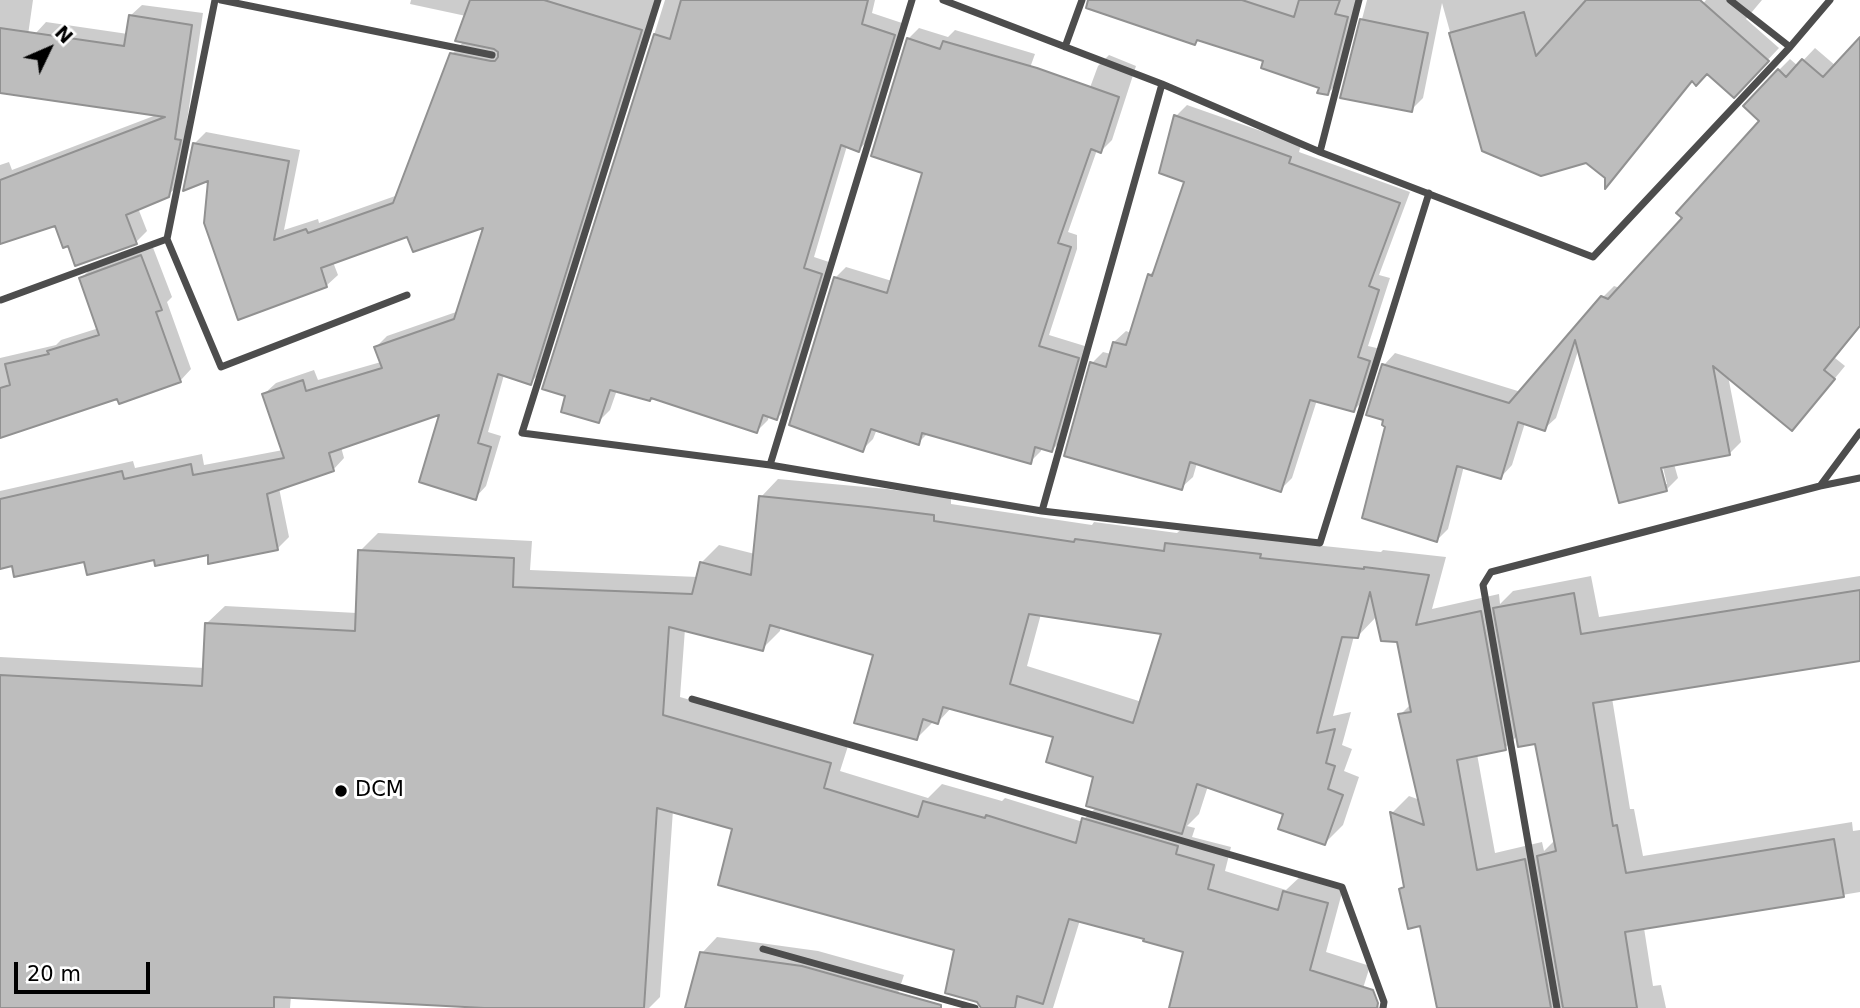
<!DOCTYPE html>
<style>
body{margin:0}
#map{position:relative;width:1860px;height:1008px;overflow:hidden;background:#fff;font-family:"DejaVu Sans",sans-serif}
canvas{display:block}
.north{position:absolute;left:14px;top:14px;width:70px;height:70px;-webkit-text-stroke:5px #fff;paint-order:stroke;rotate:46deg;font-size:19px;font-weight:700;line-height:28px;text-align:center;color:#000}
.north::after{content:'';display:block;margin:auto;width:24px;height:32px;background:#000;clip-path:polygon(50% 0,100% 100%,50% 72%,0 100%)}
.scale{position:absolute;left:14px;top:962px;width:136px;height:32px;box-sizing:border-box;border:4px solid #000;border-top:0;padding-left:9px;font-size:21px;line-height:24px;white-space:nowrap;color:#000;-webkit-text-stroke:5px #fff;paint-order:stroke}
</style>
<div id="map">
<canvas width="1860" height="1008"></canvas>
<div class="north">N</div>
<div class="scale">20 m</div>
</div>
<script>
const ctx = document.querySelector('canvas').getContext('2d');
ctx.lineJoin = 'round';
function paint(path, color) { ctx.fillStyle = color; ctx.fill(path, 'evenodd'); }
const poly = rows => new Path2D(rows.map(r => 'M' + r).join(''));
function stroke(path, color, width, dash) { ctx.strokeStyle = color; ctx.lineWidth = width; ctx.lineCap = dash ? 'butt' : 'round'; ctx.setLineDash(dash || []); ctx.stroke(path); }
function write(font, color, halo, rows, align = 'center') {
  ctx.font = font + ' "DejaVu Sans",sans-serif'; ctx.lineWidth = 6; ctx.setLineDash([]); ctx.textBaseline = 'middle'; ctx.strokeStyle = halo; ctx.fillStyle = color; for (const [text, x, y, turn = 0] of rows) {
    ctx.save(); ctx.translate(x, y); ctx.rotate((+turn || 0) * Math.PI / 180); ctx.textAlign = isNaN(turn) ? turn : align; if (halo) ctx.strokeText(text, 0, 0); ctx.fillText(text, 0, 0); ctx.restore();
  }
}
paint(poly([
 [0,0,33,0,26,49,0,59],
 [411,0,658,0,541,372,530,383,504,375,488,432,501,436,486,486,475,498,441,412,341,447,344,458,333,470,279,488,289,537,278,548,210,562,210,553,155,558,13,564,0,567,0,491,133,461,135,468,202,454,204,465,283,450,264,394,276,383,314,370,318,380,381,362,376,347,387,336,459,311,485,225,408,235,333,262,338,275,326,286,239,317,210,179,194,144,206,132,300,150,284,230,318,219,319,223,398,195,452,54,464,41,466,16,410,4],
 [665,0,875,0,872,13,905,24,870,138,859,150,847,146,814,257,832,263,788,407,777,418,769,416,768,420,757,431,652,397,617,390,610,410,599,421,567,395,544,388],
 [1123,0,1360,0,1339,82,1328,93,1321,87,1265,60,1199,39,1194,43],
 [1367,0,1620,0,1588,135,1706,0,1762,0,1746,19,1779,48,1745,84,1707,72,1693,80,1622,168,1610,180,1587,161,1483,150,1442,3,1423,98,1411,110,1342,96],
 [142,5,203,13,186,128,191,129,180,184,168,195,138,208,147,231,136,242,69,243,56,223,0,242,0,165,9,162,12,170,159,114,35,34,46,22,128,34,130,16],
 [919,28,948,37,955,30,1035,54,1016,106,1075,128,1098,66,1109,55,1136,66,1112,140,1101,151,1097,150,1068,232,1077,235,1077,249,1049,335,1088,347,1063,439,1052,450,1042,448,1041,451,1030,462,928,433,918,443,877,429,873,439,862,450,835,278,846,267,892,281,924,172,908,39],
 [1860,39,1860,327,1835,358,1845,366,1803,417,1728,376,1741,442,1729,454,1674,464,1678,478,1666,490,1579,348,1556,418,1544,429,1525,423,1512,465,1501,477,1464,466,1448,529,1437,540,1387,425,1384,365,1395,353,1521,392,1602,298,1614,286,1620,288,1684,218,1762,120,1779,70,1790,59,1798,66,1815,48,1836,66],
 [1661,459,1667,484,1664,484,1657,460],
 [1187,105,1301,145,1299,152,1410,192,1379,275,1390,278,1368,346,1381,349,1365,399,1354,410,1317,400,1292,478,1280,490,1197,463,1193,477,1181,488,1092,363,1103,352,1111,354,1114,342,1126,331,1131,333,1149,275,1157,268,1186,181,1176,116],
 [152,245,172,297,167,302,191,369,180,381,118,397,0,436,0,358,56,345,61,340,99,328,81,278,93,267],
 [778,479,887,489,951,498,951,504,1092,525,1094,522,1177,533,1185,526,1276,541,1381,552,1383,550,1446,557,1432,609,1499,594,1500,604,1513,591,1591,576,1599,617,1860,576,1860,659,1612,698,1630,809,1634,809,1643,856,1852,822,1853,831,1860,830,1860,892,1644,928,1653,986,1661,985,1666,1008,1438,1008,1421,924,1401,889,1405,885,1392,813,1409,796,1420,800,1400,715,1411,704,1398,641,1377,616,1357,637,1354,636,1333,716,1351,712,1342,745,1352,749,1344,771,1359,777,1343,825,1325,843,1285,813,1208,786,1199,814,1187,826,1195,828,1192,837,1231,847,1225,871,1286,890,1303,874,1344,885,1326,952,1370,966,1359,1001,1383,1008,1170,1008,1185,951,1146,937,1080,920,1053,1008,982,1008,956,949,735,827,673,810,660,997,649,1008,514,1008,291,996,290,1008,0,1008,0,657,205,668,207,623,225,606,357,613,360,551,378,533,532,541,530,570,698,577,701,563,719,545,755,554,761,497],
 [1041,614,1164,633,1142,702,1027,666],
 [781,627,875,654,917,738,934,721,938,722,952,707,1056,735,1096,776,1096,808,1084,819,1083,822,1005,798,1002,801,942,784,928,798,840,771,848,746,680,697,685,629,762,649,780,631],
 [1517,736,1536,741,1555,840,1544,851,1542,842,1495,853,1477,754,1505,748],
 [717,937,818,951,904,975,893,1008,687,1008,702,953]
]), '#0003');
const building = poly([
 [470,0,544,0,642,30,531,385,498,374,478,443,491,447,476,500,419,482,439,415,329,453,334,471,267,494,278,550,208,564,208,555,155,566,154,560,87,575,84,562,14,577,12,566,0,569,0,499,122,471,124,479,191,464,193,475,284,458,262,394,303,380,306,391,382,368,374,347,454,319,483,228,413,252,407,237,321,268,327,287,238,320,204,223,208,181,183,191,193,143,289,161,274,240,306,229,308,233,393,203,450,53,491,61,495,61,498,57,498,52,494,49,455,41,470,0],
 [681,0,868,0,862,24,895,35,859,152,841,145,804,268,822,274,777,420,763,415,757,433,651,398,650,401,610,390,599,423,561,412,565,396,542,389,654,34,670,39,681,0],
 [1088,0,1242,0,1294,17,1299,0,1340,0,1335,14,1348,17,1328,95,1317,93,1319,88,1261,68,1263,61,1197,40,1195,45,1086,8,1088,0],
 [1586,0,1700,0,1769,61,1734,98,1707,74,1696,86,1692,81,1605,189,1605,178,1586,163,1541,176,1482,151,1449,33,1524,12,1536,56,1586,0],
 [129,15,192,25,175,139,181,140,169,197,126,215,137,244,75,266,68,246,63,248,55,226,0,244,0,180,165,117,0,93,0,28,124,46,129,15],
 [1360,19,1428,33,1412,112,1340,98,1360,19],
 [1860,37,1860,326,1824,370,1835,379,1792,431,1713,366,1730,455,1661,468,1667,491,1619,503,1575,340,1545,431,1518,422,1501,479,1457,466,1437,542,1362,518,1385,427,1382,425,1383,420,1366,415,1382,364,1509,403,1601,296,1608,299,1682,218,1676,213,1759,121,1743,106,1778,69,1786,77,1802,59,1823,77,1860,37],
 [907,38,940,49,943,41,1037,68,1119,97,1101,153,1091,149,1058,243,1071,247,1039,346,1079,358,1052,452,1035,447,1031,464,922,433,919,445,871,429,863,452,789,425,834,277,887,293,922,173,871,156,907,38],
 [1174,115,1291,157,1289,163,1400,203,1369,286,1379,290,1358,357,1370,361,1354,412,1310,400,1281,492,1190,462,1182,490,1064,456,1090,362,1106,367,1113,342,1126,345,1148,274,1152,276,1184,182,1159,173,1174,115],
 [141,255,162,310,156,312,181,382,119,404,117,399,0,438,0,388,10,385,5,364,49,354,47,351,99,335,79,278,141,255],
 [759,496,868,507,934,515,934,521,1074,542,1075,539,1164,551,1165,543,1261,554,1260,558,1364,569,1364,567,1429,575,1416,625,1481,611,1506,750,1457,760,1477,870,1525,859,1551,1008,1437,1008,1420,926,1408,929,1399,889,1404,887,1390,812,1424,825,1398,714,1411,712,1397,642,1381,641,1370,592,1358,638,1342,637,1317,733,1335,729,1326,763,1335,766,1328,789,1343,795,1325,845,1278,829,1283,814,1197,784,1182,834,1086,806,1093,777,1046,762,1053,737,943,707,938,724,923,719,917,740,854,723,873,655,770,625,763,651,669,627,663,715,831,763,824,788,918,817,923,801,985,818,986,815,1076,843,1082,818,1178,846,1176,854,1214,865,1208,889,1278,910,1283,891,1328,903,1310,970,1373,990,1378,1003,1377,1008,1169,1008,1183,952,1143,941,1144,939,1069,919,1043,1004,1017,996,1015,1008,981,1008,977,1002,945,993,954,950,718,885,732,829,657,808,644,1008,484,1008,274,997,274,1008,0,1008,0,675,202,686,205,623,355,631,358,550,514,558,513,587,692,594,700,562,751,575,759,496],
 [1029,614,1161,634,1133,723,1010,684,1029,614],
 [1860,590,1860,661,1593,703,1613,826,1617,825,1626,873,1834,839,1844,897,1625,932,1637,1008,1563,1008,1537,856,1556,851,1535,744,1518,747,1493,608,1574,593,1581,634,1860,590],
 [700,952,802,966,941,1005,941,1008,685,1008,700,952]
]);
paint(building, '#bdbdbd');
stroke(building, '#919191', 2);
stroke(poly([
 [221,0,492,55],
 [658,0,522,433,770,465,912,0],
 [943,0,1162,84,1320,152,1593,257,1790,47],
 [1730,0,1790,47,1830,0],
 [1065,47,1082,0],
 [1162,84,1042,511,1320,543,1429,193],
 [1320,152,1359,0],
 [167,239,221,367,407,295],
 [1,300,167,239,215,0],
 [770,465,1042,511],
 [1820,486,1860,432],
 [692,699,1342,887,1384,1002,1383,1008],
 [763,949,975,1008],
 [1557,1008,1483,585,1491,572,1820,486,1860,478]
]), '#4d4d4d', 7);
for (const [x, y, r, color] of [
 [341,791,7,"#000"]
]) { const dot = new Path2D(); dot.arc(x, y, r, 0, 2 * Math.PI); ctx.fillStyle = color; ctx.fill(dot); stroke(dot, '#fff', 2.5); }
write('21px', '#000', '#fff', [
 ["DCM",355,791]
], 'left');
</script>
